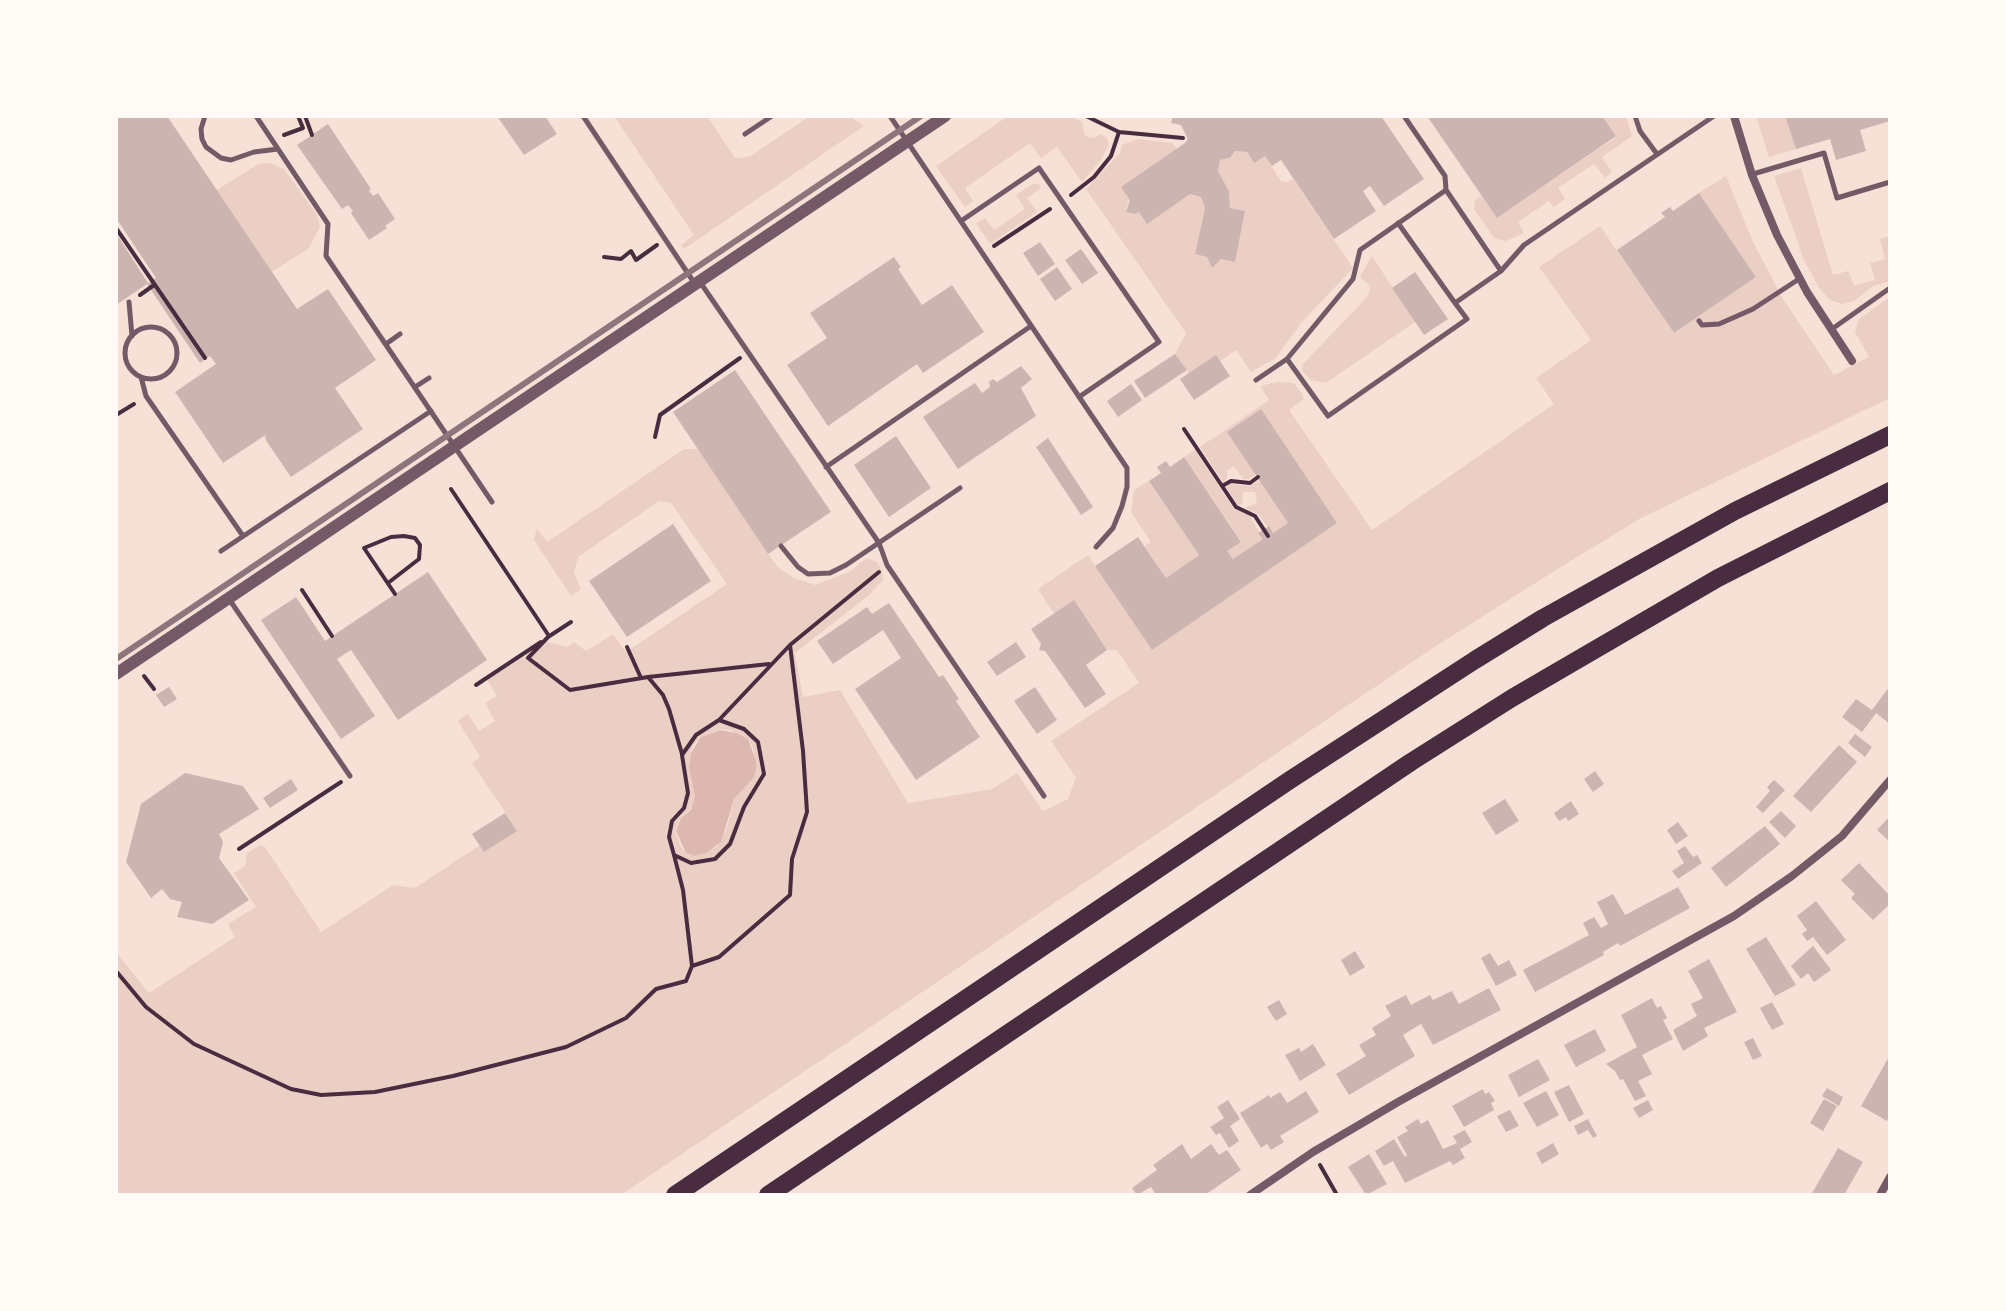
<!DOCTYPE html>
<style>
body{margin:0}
#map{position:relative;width:2006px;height:1311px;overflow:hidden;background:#f7e1d7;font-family:"Exo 2",sans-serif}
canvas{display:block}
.frame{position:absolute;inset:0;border:118px solid #fffaf5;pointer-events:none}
</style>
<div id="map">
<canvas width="2006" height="1311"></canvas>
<div class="frame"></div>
</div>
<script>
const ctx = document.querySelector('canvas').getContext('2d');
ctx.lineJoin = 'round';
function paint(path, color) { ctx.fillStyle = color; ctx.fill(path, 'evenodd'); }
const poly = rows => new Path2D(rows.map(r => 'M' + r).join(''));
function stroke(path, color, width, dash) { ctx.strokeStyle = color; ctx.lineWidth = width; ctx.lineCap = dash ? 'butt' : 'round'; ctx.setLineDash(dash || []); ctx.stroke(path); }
paint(poly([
 [614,116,707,116,735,158,749,157,810,116,849,116,864,126,684,249,681,245,694,235],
 [1008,116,1071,116,1082,122,1084,133,1088,137,1094,138,1101,134,1107,138,1109,144,1101,160,1082,182,1057,147,1041,158,1030,143,965,188,973,201,965,207,936,166],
 [1602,116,1626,116,1632,136,1602,157,1612,172,1605,178,1594,164,1558,188,1565,199,1554,207,1549,201,1518,222,1524,233,1506,241,1494,238,1474,209,1475,200,1482,196,1497,218,1616,137],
 [1756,116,1785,116,1796,149,1769,157],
 [1138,139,1172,143,1177,149,1128,202,1126,212,1135,214,1139,212,1147,223,1190,194,1201,197,1205,208,1195,254,1207,257,1212,268,1221,259,1235,261,1245,212,1230,208,1229,191,1218,171,1220,160,1230,158,1235,151,1247,152,1254,163,1265,156,1281,181,1287,182,1293,179,1353,268,1302,322,1276,358,1251,372,1236,350,1220,361,1189,373,1175,354,1186,333,1086,189,1120,153,1122,145],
 [270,163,284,169,317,215,320,227,309,248,272,272,217,190,258,164],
 [1801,168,1833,275,1848,271,1854,286,1875,280,1870,263,1885,259,1880,239,1890,236,1890,281,1873,286,1854,301,1842,304,1830,300,1819,288,1804,260,1774,176],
 [1726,176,1753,242,1783,299,1834,375,1869,357,1855,332,1859,319,1890,297,1890,398,1641,518,1556,570,1436,646,621,1195,116,1195,116,952,149,993,235,937,228,924,256,907,234,873,245,866,247,853,260,845,265,847,321,932,393,885,415,888,480,845,484,852,517,830,472,763,480,757,458,721,468,714,479,731,495,721,485,703,497,696,487,680,547,642,567,647,574,642,586,651,613,634,626,652,727,584,671,503,659,501,578,557,574,573,581,589,571,596,534,540,537,528,547,542,684,449,698,449,768,554,779,568,794,578,815,585,849,572,867,558,877,562,882,571,883,580,868,596,795,653,803,697,840,690,908,803,992,789,1017,773,1043,811,1068,799,1076,778,1051,741,1139,683,1117,650,1107,650,1074,601,1054,614,1038,589,1088,555,1152,650,1337,523,1261,410,1256,474,1248,479,1243,479,1234,466,1227,471,1227,479,1223,482,1200,447,1269,400,1260,386,1277,382,1294,383,1301,392,1304,399,1289,410,1372,530,1554,404,1536,378,1591,340,1539,267,1600,226,1674,333,1756,277,1699,193],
 [720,729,729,730,748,739,753,748,756,769,754,776,734,799,727,828,717,847,694,856,686,853,681,847,675,831,681,817,688,812,693,805,695,796,689,768,691,752,694,744,701,737],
 [1033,184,1038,184,1041,188,1027,198,1037,212,990,244,976,223,985,218,994,230,1025,209,1016,195],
 [1372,256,1415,322,1326,383,1311,380,1302,371,1303,364,1368,296,1370,286,1360,277],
 [1195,450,1234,509,1250,516,1263,539,1233,559,1227,551,1241,541,1184,457],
 [1260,480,1288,523,1273,533,1258,514,1246,509,1247,506,1253,505,1257,502,1255,492,1244,492,1242,496,1243,503,1238,505,1226,487,1230,484,1251,486],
 [1149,481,1199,555,1166,578,1145,546,1151,542,1131,512,1134,490]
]), '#ebcfc5');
paint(poly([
 [720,730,736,733,748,739,756,761,756,769,754,777,734,799,721,842,706,853,694,856,686,853,676,831,681,818,691,810,695,796,689,768,691,753,701,737]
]), '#dcb8b0');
paint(poly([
 [116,116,167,116,297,309,328,289,376,360,335,388,363,429,291,477,267,442,265,437,267,434,223,463,175,392,216,364,210,356,200,363,147,284,116,305,116,233,148,283,156,278,116,218],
 [497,116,545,116,557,134,524,155],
 [1173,116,1381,116,1424,179,1384,206,1370,186,1363,191,1376,211,1334,239,1281,160,1272,166,1265,156,1254,163,1247,152,1235,151,1230,158,1220,160,1218,171,1229,191,1230,208,1245,211,1235,262,1221,259,1212,268,1207,257,1195,254,1205,208,1201,197,1190,194,1147,224,1139,212,1135,214,1126,212,1130,200,1121,187,1185,143,1188,139,1181,125,1171,123],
 [1427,116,1602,116,1616,136,1497,218],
 [1785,116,1890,116,1890,121,1860,130,1866,151,1836,160,1830,139,1796,149],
 [328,124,371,189,369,190,373,196,378,193,395,219,385,226,387,228,369,240,351,213,353,211,348,205,342,209,297,145],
 [1699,193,1756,277,1674,333,1617,250,1665,217,1661,213,1670,207,1673,211],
 [1040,242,1055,264,1038,276,1023,253],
 [1081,249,1098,273,1082,284,1065,260],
 [894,257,901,267,898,269,922,305,952,285,984,332,923,373,917,364,828,426,787,365,827,338,810,313],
 [1057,267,1072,289,1055,301,1040,279],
 [1415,272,1448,319,1424,335,1392,288],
 [1175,354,1187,370,1145,398,1134,381],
 [1216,355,1230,376,1194,400,1180,379],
 [1021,366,1032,379,1021,388,1036,416,958,469,923,417,975,383,982,393,990,387,989,382,993,379,997,382],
 [735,370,831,512,768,554,673,412],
 [1131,384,1142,400,1118,417,1107,401],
 [1261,409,1337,523,1152,650,1095,566,1138,537,1166,578,1199,555,1149,481,1161,473,1157,467,1166,461,1170,467,1184,457,1241,542,1227,551,1233,559,1263,539,1258,533,1269,526,1273,533,1288,523,1227,432],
 [896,436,931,488,889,517,854,465],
 [1048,438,1093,507,1081,515,1036,447],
 [673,524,711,581,627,637,589,581],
 [428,572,487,660,398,720,351,650,337,659,375,716,341,739,261,620,296,597,325,641],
 [1074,600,1107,650,1086,665,1106,694,1085,708,1045,651,1039,650,1041,644,1031,629],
 [889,603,939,677,943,675,959,699,956,701,980,737,916,780,855,689,901,658,883,630,833,664,817,641,867,607,872,614],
 [1016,642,1026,657,997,676,987,662],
 [1890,686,1890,724,1876,713,1862,732,1842,717,1856,699,1872,710],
 [169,687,177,699,164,707,156,695],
 [1035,687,1057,720,1037,734,1014,701],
 [1855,734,1872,747,1865,757,1848,743],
 [1839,745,1857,762,1811,812,1793,796],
 [1595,771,1604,784,1593,792,1584,779],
 [185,773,243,786,259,809,219,834,223,842,219,858,249,900,212,924,177,917,182,902,170,899,162,889,151,898,126,862,141,804],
 [291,779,298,790,270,808,263,798],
 [1774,780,1785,790,1763,813,1756,807,1770,791,1767,787],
 [1505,799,1519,821,1496,835,1482,813],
 [1571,801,1579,814,1568,821,1566,817,1559,821,1554,813],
 [1781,811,1796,826,1785,838,1769,822],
 [505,813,517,831,484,852,472,834],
 [1890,816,1890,842,1877,830],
 [1678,822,1688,836,1676,844,1667,830],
 [1765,826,1780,844,1726,887,1711,868],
 [1685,846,1693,857,1697,855,1702,863,1678,879,1672,871,1684,863,1677,851],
 [1859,863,1890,896,1890,904,1873,920,1851,898,1855,894,1841,880],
 [1678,887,1690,908,1620,946,1618,943,1603,952,1604,955,1535,992,1523,970,1589,935,1583,923,1594,917,1601,928,1608,924,1597,902,1613,894,1625,915],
 [1816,901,1846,940,1827,955,1813,937,1807,941,1802,934,1807,930,1797,916],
 [1766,937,1796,985,1775,996,1746,949],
 [1813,946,1831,970,1814,982,1808,973,1801,979,1791,966],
 [1355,951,1365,967,1350,976,1341,960],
 [1490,953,1498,966,1509,960,1517,975,1496,986,1481,958],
 [1709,959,1737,1012,1704,1028,1708,1036,1683,1051,1673,1030,1697,1016,1691,1004,1703,998,1688,971],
 [1489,988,1501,1010,1433,1045,1421,1024,1403,1035,1415,1056,1349,1095,1336,1074,1366,1056,1359,1045,1376,1035,1372,1028,1391,1016,1385,1006,1406,995,1411,1005,1430,995,1433,1000,1452,991,1459,1004],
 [1652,998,1657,1008,1661,1006,1667,1018,1663,1020,1673,1039,1642,1055,1652,1074,1638,1081,1646,1096,1635,1101,1623,1079,1620,1080,1615,1071,1606,1064,1637,1047,1621,1015],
 [1279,1000,1287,1014,1276,1021,1267,1007],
 [1772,1002,1784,1024,1772,1030,1760,1008],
 [1595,1029,1606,1051,1576,1067,1564,1045],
 [1753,1038,1762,1056,1753,1060,1744,1042],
 [1313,1044,1326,1065,1300,1081,1285,1055,1299,1048,1301,1052],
 [1890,1055,1890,1114,1887,1121,1861,1106],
 [1538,1059,1550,1080,1519,1097,1508,1075],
 [1569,1085,1584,1114,1569,1122,1554,1092],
 [1827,1088,1843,1097,1839,1106,1822,1096],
 [1483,1089,1485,1094,1489,1092,1495,1101,1491,1103,1494,1110,1464,1127,1452,1106],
 [1306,1091,1319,1112,1280,1136,1284,1142,1271,1150,1267,1144,1261,1148,1240,1113,1269,1095,1270,1098,1280,1092,1287,1103],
 [1546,1091,1559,1115,1537,1127,1523,1103],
 [1824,1099,1837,1106,1823,1131,1810,1123],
 [1228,1100,1240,1119,1230,1126,1239,1141,1229,1148,1220,1133,1216,1135,1210,1127,1224,1118,1217,1107],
 [1648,1100,1653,1110,1639,1118,1633,1108],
 [1510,1110,1519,1126,1506,1132,1497,1116],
 [1418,1119,1421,1124,1428,1120,1443,1149,1457,1143,1453,1136,1465,1130,1472,1142,1460,1149,1465,1158,1453,1165,1450,1161,1405,1183,1393,1161,1384,1166,1375,1151,1394,1139,1405,1157,1407,1155,1397,1137,1408,1131,1405,1127],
 [1588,1119,1597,1136,1593,1138,1588,1130,1578,1135,1574,1126],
 [1553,1143,1559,1154,1542,1164,1536,1153],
 [1182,1144,1191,1159,1211,1144,1219,1155,1227,1150,1241,1170,1205,1195,1156,1195,1151,1187,1137,1195,1132,1188,1157,1170,1153,1165],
 [1838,1148,1863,1162,1844,1195,1811,1195],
 [1369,1154,1387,1184,1366,1195,1348,1167]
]), '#ccb4b1');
stroke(poly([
 [305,116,312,135],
 [1086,116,1119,132,1183,138],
 [284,135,303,128,298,116],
 [1071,195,1094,177,1111,156,1119,132],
 [116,228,205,358],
 [994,246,1050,209],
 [604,257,621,259,631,251,636,260,657,245],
 [140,295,154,285],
 [116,415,134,404],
 [1184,429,1236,507,1255,516,1268,536],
 [655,437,660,415,740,358],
 [1222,486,1231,481,1250,483,1258,477],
 [451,489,549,636,528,658,570,690,648,677,769,664],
 [388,583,419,559,420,545,415,538,404,536,391,537,364,548,395,594],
 [302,590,332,636],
 [548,637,571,622],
 [627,647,641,678],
 [144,676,154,689],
 [648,677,663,695,669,709,682,754],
 [476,685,541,642],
 [719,720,744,729,758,742,764,774,744,807,730,844,715,859,691,863,674,855,669,837,672,821,684,808,688,793,682,755,696,735,719,720,790,645],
 [239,849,341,782],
 [674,855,683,890,692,966],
 [116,971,146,1007,194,1044,291,1089,321,1095,375,1092,453,1076,566,1047,626,1018,656,989,686,981,692,966,719,957,790,895,792,859,807,812,803,751,790,645,879,572],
 [1320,1165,1337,1195]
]), '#4a2c40', 4);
stroke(poly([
 [205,116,201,129,202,139,206,147,221,158,231,160,254,152,278,149],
 [256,116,328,224,326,256,492,502],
 [583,116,695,284],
 [890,116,1127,468,1127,487,1122,506,1113,528,1096,547],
 [1404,116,1445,176,1446,190],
 [1635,116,1640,131,1657,154],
 [745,134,772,116],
 [1753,174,1824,153,1837,198,1890,182],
 [961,221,1039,168,1159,342,1079,397],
 [1398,223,1455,303],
 [700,282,879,543,887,565,1044,796],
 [129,302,132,336],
 [1699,321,1702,325,1719,324,1753,309,1799,279],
 '125 353a26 26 0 1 1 52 0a26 26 0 1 1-52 0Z',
 [1832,329,1890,288],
 [386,344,400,334],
 [1287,359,1328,416,1467,319,1455,303,1501,271,1524,245,1714,116],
 [141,377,146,396,243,536],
 [1256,380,1287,359,1353,279,1360,250,1446,190,1501,271],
 [415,387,429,378],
 [826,467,1031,326],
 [781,546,798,567,808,574,830,573,846,565,960,488],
 [221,551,431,411],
 [229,599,350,776]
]), '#755966', 5);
stroke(poly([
 [1734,116,1752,175,1777,235,1807,292,1852,361],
 [1250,1195,1313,1152,1398,1102,1734,916,1792,876,1842,836,1890,780],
 [1880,1195,1890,1177]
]), '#755966', 8);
stroke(poly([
 [116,674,945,116]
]), '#755966', 12);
stroke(poly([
 [675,1195,1290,780,1475,660,1543,618,1735,511,1890,435],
 [768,1195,1411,762,1512,698,1718,578,1890,491]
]), '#4a2c40', 18);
stroke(poly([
 [116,659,921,116]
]), '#8f747c', 6);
</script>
